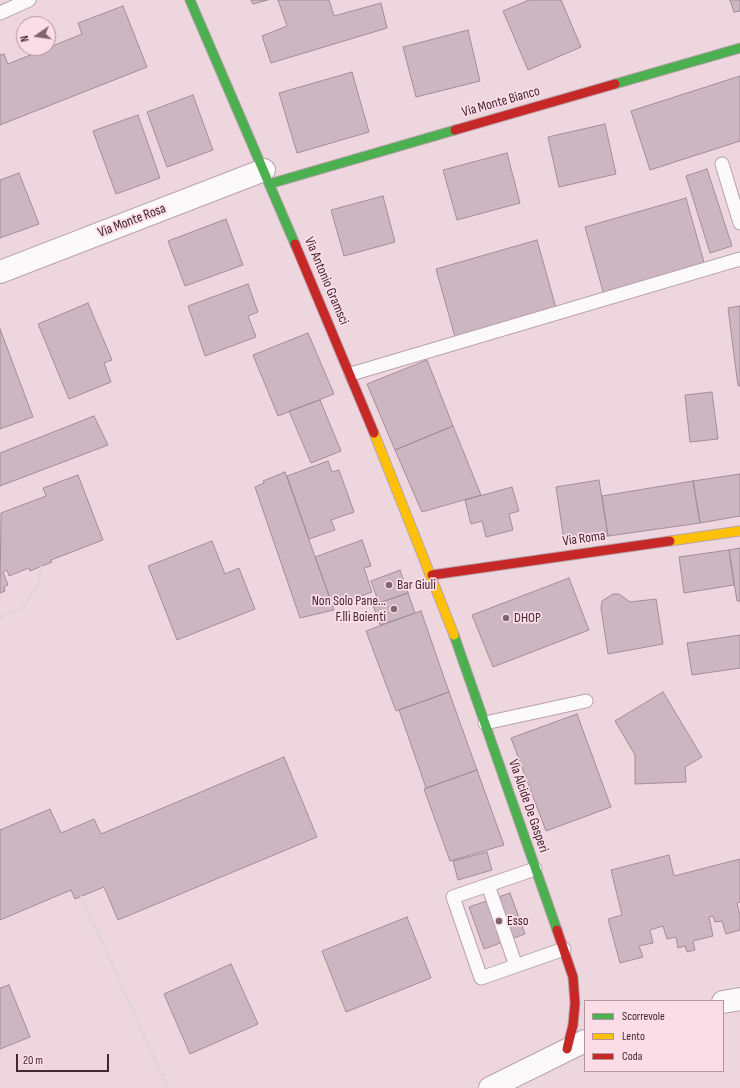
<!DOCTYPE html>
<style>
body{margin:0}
#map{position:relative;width:740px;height:1088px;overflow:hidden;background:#eed6de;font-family:"Sofia Sans Condensed",sans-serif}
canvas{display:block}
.legend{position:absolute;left:584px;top:1000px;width:140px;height:72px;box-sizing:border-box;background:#fbdde7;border:1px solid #b2949f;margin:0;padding:5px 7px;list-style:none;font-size:12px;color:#442732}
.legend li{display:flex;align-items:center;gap:8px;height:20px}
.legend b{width:20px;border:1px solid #b2949f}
.north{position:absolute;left:16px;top:16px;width:40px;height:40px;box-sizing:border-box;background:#fbdde7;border:1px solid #b2949f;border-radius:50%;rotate:257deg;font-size:11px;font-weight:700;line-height:16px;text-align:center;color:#442732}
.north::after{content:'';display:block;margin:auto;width:14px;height:18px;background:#80646e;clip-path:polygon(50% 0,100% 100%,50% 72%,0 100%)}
.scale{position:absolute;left:16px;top:1054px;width:93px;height:18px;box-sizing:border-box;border:2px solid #442732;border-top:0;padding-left:5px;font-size:12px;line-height:14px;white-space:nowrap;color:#442732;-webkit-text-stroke:3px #fbdde7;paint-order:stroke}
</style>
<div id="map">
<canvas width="740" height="1088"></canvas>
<ul class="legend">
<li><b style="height:5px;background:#4caf50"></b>Scorrevole</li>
<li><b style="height:5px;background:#ffc107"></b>Lento</li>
<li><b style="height:5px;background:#c62828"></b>Coda</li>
</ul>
<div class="north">N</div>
<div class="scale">20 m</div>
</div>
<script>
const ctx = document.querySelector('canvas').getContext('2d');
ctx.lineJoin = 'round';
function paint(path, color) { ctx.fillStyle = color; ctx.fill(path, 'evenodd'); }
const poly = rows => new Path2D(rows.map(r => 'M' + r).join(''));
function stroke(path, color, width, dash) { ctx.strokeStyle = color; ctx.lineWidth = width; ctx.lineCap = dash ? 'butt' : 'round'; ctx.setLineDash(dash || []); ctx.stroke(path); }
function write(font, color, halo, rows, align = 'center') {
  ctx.font = font + ' "Sofia Sans Condensed",sans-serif'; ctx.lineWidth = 3.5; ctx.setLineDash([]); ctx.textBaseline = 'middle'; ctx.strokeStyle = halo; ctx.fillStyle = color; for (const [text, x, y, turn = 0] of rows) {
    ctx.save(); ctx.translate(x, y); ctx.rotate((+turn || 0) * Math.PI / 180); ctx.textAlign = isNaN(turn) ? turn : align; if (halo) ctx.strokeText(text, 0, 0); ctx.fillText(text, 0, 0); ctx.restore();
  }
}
const building = poly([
 [251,0,268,0,253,4,251,0],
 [278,0,329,0,334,16,381,3,387,28,271,63,262,36,287,26,278,0],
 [529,0,561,0,581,47,528,70,503,11,529,0],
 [730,0,740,0,740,11,734,12,730,0],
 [123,6,147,67,0,125,0,55,4,54,8,64,82,34,78,23,123,6],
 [468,30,480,81,416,97,403,47,468,30],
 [352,72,369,132,297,153,279,93,352,72],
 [740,76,740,141,650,170,631,111,740,76],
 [193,95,213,150,167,167,147,112,193,95],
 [138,115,160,178,116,194,93,131,138,115],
 [605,124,616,174,559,187,548,137,605,124],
 [507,153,520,203,457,220,443,170,507,153],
 [707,169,732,246,710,253,686,176,707,169],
 [19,173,39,224,0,238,0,180,19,173],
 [383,196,395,242,344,256,331,210,383,196],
 [686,198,705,266,604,295,585,227,686,198],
 [226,219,243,265,185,286,168,241,226,219],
 [537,240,556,308,455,337,436,269,537,240],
 [248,284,258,312,248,316,256,337,205,356,188,306,248,284],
 [88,303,112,360,104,363,111,382,69,399,38,324,88,303],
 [740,306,740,386,738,386,728,308,740,306],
 [0,329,33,417,0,429,0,329],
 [308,333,334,394,278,416,253,355,308,333],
 [427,360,453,426,395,450,367,384,427,360],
 [712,392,718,439,690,442,685,395,712,392],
 [320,400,341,451,311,463,289,411,320,400],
 [94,416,108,445,0,486,0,453,94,416],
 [453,426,481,495,422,512,395,450,453,426],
 [328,461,332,472,339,470,354,512,331,520,335,530,309,539,287,476,328,461],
 [285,472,334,610,300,618,255,487,264,483,263,481,285,472],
 [740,474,740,516,700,523,693,481,740,474],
 [78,475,103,540,51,560,52,562,30,571,29,568,9,576,7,570,3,572,8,585,4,587,5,591,0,593,1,513,46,496,43,488,78,475],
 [599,480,608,536,564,541,556,487,599,480],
 [693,481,700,523,608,536,602,496,693,481],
 [512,487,519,511,509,514,513,530,486,537,482,521,471,524,465,500,512,487],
 [362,540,371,566,364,568,372,592,333,606,315,557,362,540],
 [212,541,225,574,239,568,255,609,177,640,148,566,212,541],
 [740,548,740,601,737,601,729,550,740,548],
 [729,550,734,585,684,593,679,557,729,550],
 [400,570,408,593,379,603,371,581,400,570],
 [569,578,589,630,493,667,472,615,569,578],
 [408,593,415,613,380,625,373,605,408,593],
 [613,594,619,594,630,602,656,599,663,644,608,654,601,608,602,601,613,594],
 [421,611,449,692,396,711,366,631,421,611],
 [740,635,740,668,692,675,687,643,740,635],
 [449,692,477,770,426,788,399,710,449,692],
 [663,692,702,757,685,767,686,782,635,784,635,755,615,721,663,692],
 [577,714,611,807,546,831,511,738,577,714],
 [284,757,317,837,118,920,104,887,75,899,71,890,0,920,0,830,50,809,61,833,94,819,101,834,284,757],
 [477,770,504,845,450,861,424,789,477,770],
 [487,852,492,870,458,880,453,861,487,852],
 [669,855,674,876,740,859,740,902,737,903,740,915,740,930,726,934,722,921,715,922,713,916,709,917,713,936,693,941,695,950,687,952,685,946,678,948,676,937,667,939,663,926,650,930,653,943,639,946,643,957,620,963,608,919,622,915,611,870,669,855],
 [510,893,525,934,484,949,469,907,510,893],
 [407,917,431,978,346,1012,322,951,407,917],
 [231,964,258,1024,190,1054,164,994,231,964],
 [9,985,30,1037,0,1049,0,988,9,985]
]);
paint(building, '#cbb6c1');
stroke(building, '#a28d99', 1);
const lane = poly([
 [0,13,29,0],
 [722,164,740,223],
 [351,374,740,259],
 [485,723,586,701],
 [535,869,453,897,481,978,564,949],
 [488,885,516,966]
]);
const street = poly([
 [0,272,264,170],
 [723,1002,740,999],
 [490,1088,585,1041]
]);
const fast = poly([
 [190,0,295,244],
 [615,84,740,48],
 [269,184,455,130],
 [454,635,557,930]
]);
const slow = poly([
 [374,433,454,635],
 [670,541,740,531]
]);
const jam = poly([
 [455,130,615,84],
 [295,244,374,433],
 [432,575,670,541],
 [557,930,573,977,575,1003,573,1025,567,1049]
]);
stroke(lane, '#baa2ab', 15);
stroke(street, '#baa2ab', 24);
stroke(fast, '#baa2ab', 11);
stroke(slow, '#baa2ab', 11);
stroke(jam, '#baa2ab', 11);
stroke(poly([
 [0,617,21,609,38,585,41,566],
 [81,896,168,1088]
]), '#dad3d6', 2.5, [3, 2]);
stroke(lane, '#fcf9fa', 13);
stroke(street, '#fcf9fa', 22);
stroke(fast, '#4caf50', 9);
stroke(slow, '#ffc107', 9);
stroke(jam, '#c62828', 9);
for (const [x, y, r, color] of [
 [389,585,4,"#80646e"],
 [394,609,4,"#80646e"],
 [506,618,4,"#80646e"],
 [499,921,4,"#80646e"]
]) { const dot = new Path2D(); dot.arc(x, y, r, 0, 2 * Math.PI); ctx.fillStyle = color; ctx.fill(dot); stroke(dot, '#fbdde7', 1.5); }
write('14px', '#442732', '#fbdde7', [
 ["Via Monte Bianco",501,102,-16],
 ["Via Monte Rosa",132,221,-21],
 ["Via Antonio Gramsci",326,281,67],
 ["Via Roma",584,539,-8],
 ["Via Alcide De Gasperi",528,806,71]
]);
write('14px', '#442732', '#fbdde7', [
 ["Bar Giuli",397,585],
 ["Non Solo Pane...",386,601,"right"],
 ["F.lli Boienti",386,617,"right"],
 ["DHOP",514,618],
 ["Esso",507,921]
], 'left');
</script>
